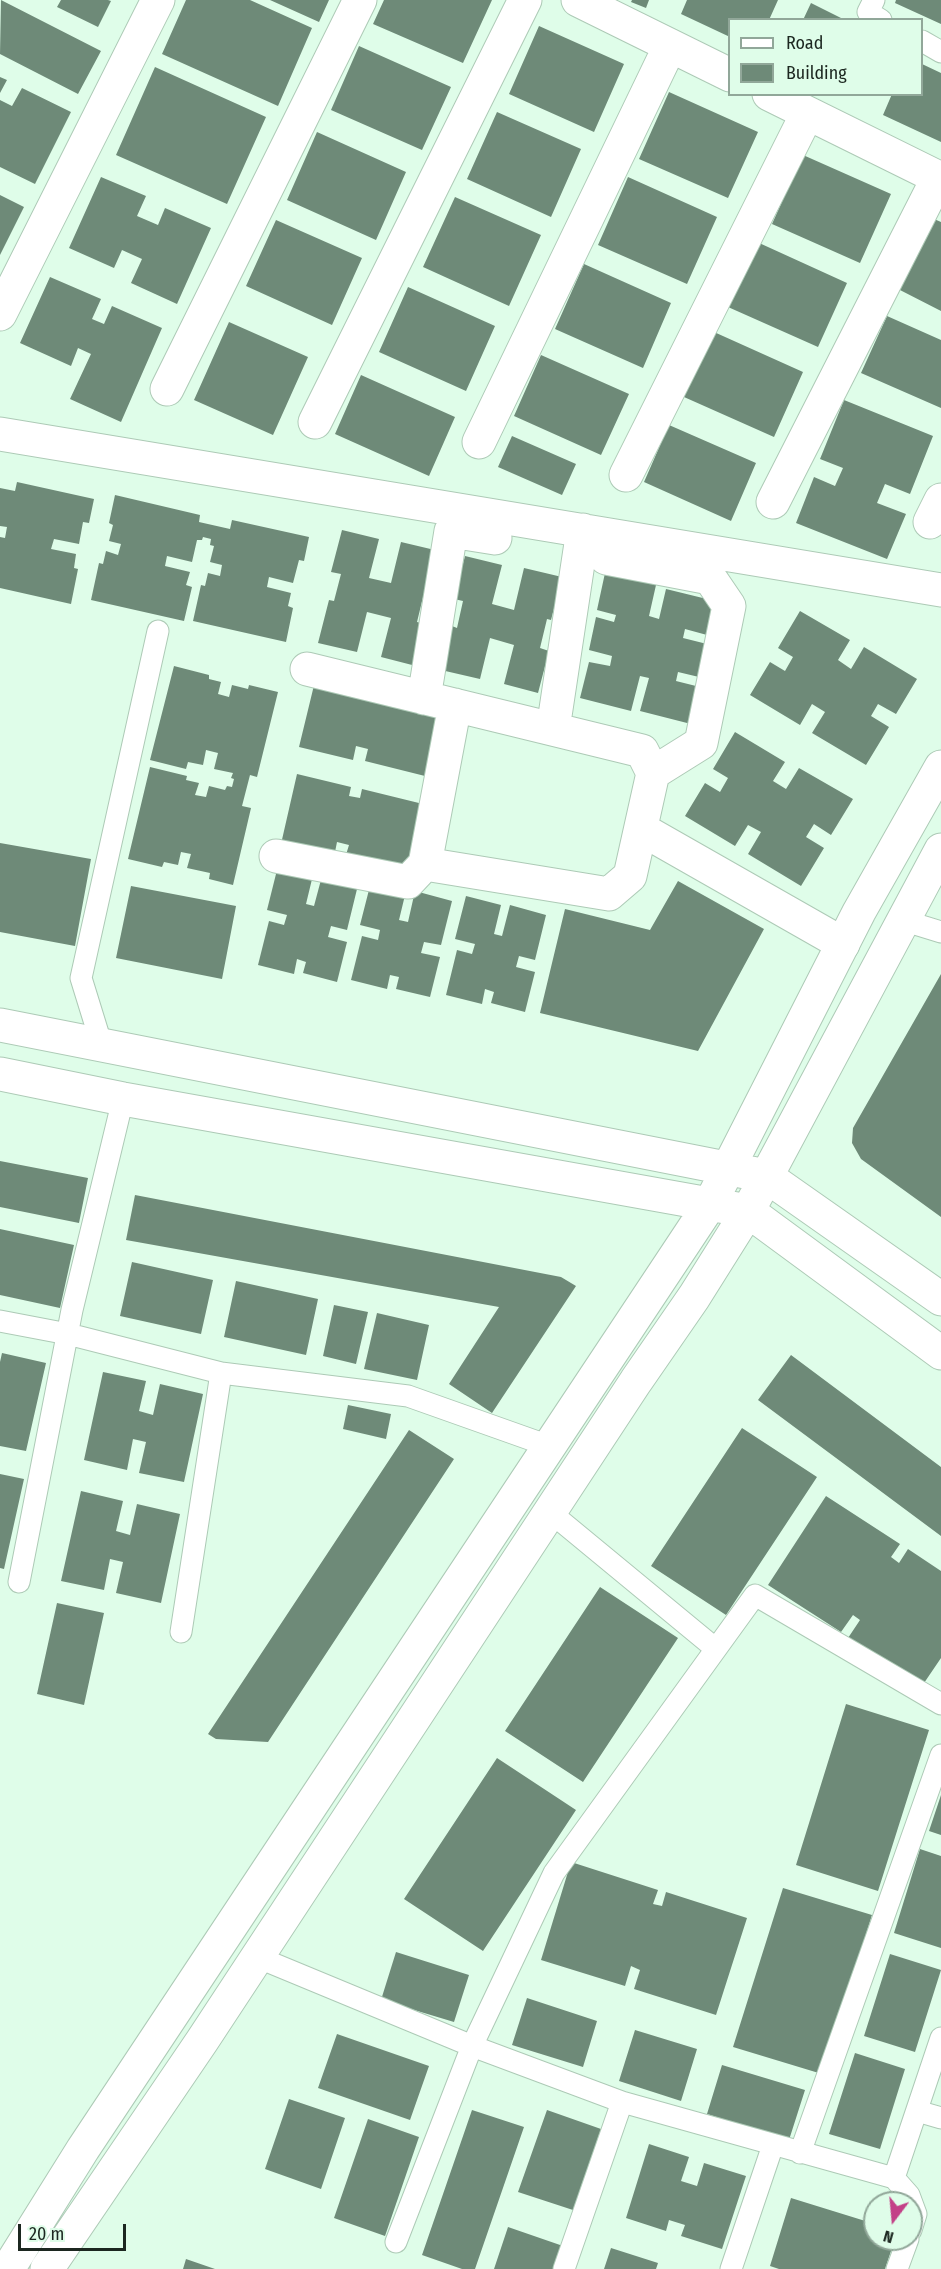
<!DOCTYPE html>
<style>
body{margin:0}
#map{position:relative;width:941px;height:2269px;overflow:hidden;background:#dffde9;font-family:"Fira Sans Condensed",sans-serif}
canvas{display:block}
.legend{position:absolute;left:728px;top:18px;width:195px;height:78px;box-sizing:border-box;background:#dffde9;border:2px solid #91a799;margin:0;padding:8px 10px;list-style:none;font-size:18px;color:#1c2720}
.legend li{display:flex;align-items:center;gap:12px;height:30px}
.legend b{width:30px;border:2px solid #91a799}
.north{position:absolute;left:863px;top:2191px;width:60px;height:60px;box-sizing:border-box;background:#dffde9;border:2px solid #91a799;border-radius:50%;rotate:196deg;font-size:16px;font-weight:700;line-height:24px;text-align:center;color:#1c2720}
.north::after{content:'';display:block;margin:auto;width:21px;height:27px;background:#c34087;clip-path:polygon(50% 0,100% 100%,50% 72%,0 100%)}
.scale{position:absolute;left:18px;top:2224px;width:108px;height:27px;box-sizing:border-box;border:3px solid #1c2720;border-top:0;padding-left:8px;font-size:18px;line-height:21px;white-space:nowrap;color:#1c2720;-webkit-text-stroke:4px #dffde9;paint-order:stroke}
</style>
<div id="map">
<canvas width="941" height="2269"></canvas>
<ul class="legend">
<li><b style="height:8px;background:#fff"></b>Road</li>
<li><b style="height:16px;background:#6e8a78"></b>Building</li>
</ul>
<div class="north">N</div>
<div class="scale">20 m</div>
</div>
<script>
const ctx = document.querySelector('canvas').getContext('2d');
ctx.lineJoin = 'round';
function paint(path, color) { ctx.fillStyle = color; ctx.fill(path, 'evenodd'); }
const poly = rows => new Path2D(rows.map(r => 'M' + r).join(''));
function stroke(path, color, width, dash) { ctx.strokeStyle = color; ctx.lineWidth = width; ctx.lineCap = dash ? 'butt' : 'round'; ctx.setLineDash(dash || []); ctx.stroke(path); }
paint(poly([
 [1,0,101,51,78,94,0,54],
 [61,0,108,0,111,1,98,27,57,7],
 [186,0,250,0,312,28,278,106,162,54],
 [270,0,329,0,319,22],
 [384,0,492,0,463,63,373,24],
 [632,0,649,0,646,8,631,2],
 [687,0,778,0,769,20,730,20,730,37,681,14],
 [896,0,941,0,941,24,895,3],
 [811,3,845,20,803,20],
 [539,26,624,64,594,132,509,94],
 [359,46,451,87,422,150,331,110],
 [922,64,941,73,941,142,883,115,892,94,922,94],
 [155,67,266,117,227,204,116,155],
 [0,77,7,80,0,93],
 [22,88,71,112,35,184,0,167,0,100,12,106],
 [669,92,758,132,728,198,639,159],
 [497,112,581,149,551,217,467,179],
 [317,132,406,172,376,240,287,200],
 [803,155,891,194,860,263,772,224],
 [101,177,146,196,137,216,158,225,165,208,211,228,177,304,131,283,142,259,122,250,114,268,69,248],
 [628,177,717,217,687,284,598,245],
 [0,195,24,207,0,255],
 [455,197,541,235,509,306,423,267],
 [934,219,941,222,941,311,898,289],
 [276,220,362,258,332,325,246,286],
 [757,242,847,283,818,347,728,307],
 [584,264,671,303,643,368,555,329],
 [50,277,101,299,92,319,104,324,112,306,162,328,121,422,70,399,91,354,78,348,71,366,20,343],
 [408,287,495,326,466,391,379,352],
 [887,316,941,340,941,408,861,373],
 [229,322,308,357,273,435,194,400],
 [714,332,803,372,774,437,684,397],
 [541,355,629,394,601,455,514,416],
 [361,375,455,417,429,476,335,434],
 [844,400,933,436,910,494,885,484,877,503,906,514,887,559,796,523,814,477,835,486,843,468,820,459],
 [669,425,756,463,731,521,644,482],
 [512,436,576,464,562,495,498,467],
 [17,482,94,499,89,523,83,522,79,544,54,539,51,549,76,554,74,568,78,569,71,604,0,588,0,537,5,538,7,527,0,526,0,488,15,491],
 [115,495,200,515,199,522,230,529,232,520,309,537,304,561,299,560,293,583,269,577,267,587,291,593,288,606,293,608,286,642,193,621,201,585,205,586,208,573,220,576,222,565,210,562,214,546,210,545,211,539,203,537,202,540,197,540,192,562,167,556,165,566,190,572,186,585,192,587,184,621,91,600,99,563,103,564,106,551,118,555,121,544,109,541,113,525,109,523],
 [342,530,379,539,369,578,391,583,401,542,439,551,428,594,424,593,417,622,425,624,416,666,381,657,391,618,367,612,357,652,318,643,329,600,334,601,341,574,331,572],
 [465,556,502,565,492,604,514,610,524,568,562,577,551,620,547,619,540,648,549,651,538,693,504,684,514,645,490,638,480,679,441,670,452,626,457,628,463,601,454,599],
 [605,573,656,585,649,616,659,619,666,589,715,601,707,635,685,629,683,638,707,644,699,677,678,672,676,681,700,687,691,724,640,711,649,678,640,676,631,711,580,698,589,662,610,666,612,656,589,650,596,617,614,622,616,615,597,610],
 [800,611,850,640,838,660,851,669,864,647,917,679,896,714,878,704,871,716,889,727,866,765,812,733,825,712,812,704,800,725,750,695,770,662,785,671,793,657,778,648],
 [174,666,209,675,209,679,221,682,218,694,229,697,232,685,248,689,249,685,278,692,257,777,250,775,242,806,251,808,233,885,209,879,210,873,187,868,191,854,181,852,178,865,164,862,162,867,128,859,150,767,187,776,186,780,199,783,195,795,206,797,209,786,225,790,227,786,232,787,234,779,231,778,233,773,214,769,218,753,206,750,203,765,188,762,186,769,150,760],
 [316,677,442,707,425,776,365,761,368,749,356,746,353,760,299,747],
 [735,732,785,762,773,781,786,789,799,768,853,799,831,835,814,824,806,837,824,848,801,886,748,854,761,832,748,825,735,846,685,816,705,783,720,792,728,778,713,769],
 [297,774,351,787,349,796,360,798,362,789,423,804,406,873,345,858,349,845,337,842,334,857,281,844],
 [0,843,91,859,75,946,0,932],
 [278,866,313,875,306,904,314,906,322,876,358,885,347,930,331,926,328,937,347,942,337,982,303,973,306,962,297,959,294,974,258,965,269,921,284,925,287,915,267,910],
 [678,881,764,929,698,1051,540,1013,565,909,650,930],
 [371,882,406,891,399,920,408,922,415,891,452,901,441,945,424,942,421,953,440,957,430,997,396,989,399,977,390,975,387,989,351,980,362,936,378,940,380,930,360,925],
 [131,886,236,906,222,979,116,958],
 [466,896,501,905,494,934,502,936,510,905,546,915,535,960,519,956,516,967,535,972,525,1012,491,1003,494,992,485,989,482,1004,446,995,457,950,472,954,475,944,455,939],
 [941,974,941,1217,861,1159,852,1143,853,1128],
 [0,1161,88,1178,79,1223,0,1207],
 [135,1195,561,1277,576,1286,492,1413,449,1384,499,1307,126,1240],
 [0,1229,74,1245,60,1308,0,1295],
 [132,1262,213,1280,201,1334,120,1316],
 [236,1281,318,1299,306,1355,224,1337],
 [334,1305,368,1312,356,1364,323,1356],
 [377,1313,429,1325,417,1380,364,1369],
 [2,1353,46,1363,26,1451,0,1446,0,1362],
 [791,1355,941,1467,941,1536,758,1400],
 [103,1372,146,1381,139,1411,153,1415,160,1384,203,1394,184,1482,139,1473,146,1442,133,1439,127,1470,84,1460],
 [348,1405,391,1414,386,1439,343,1429],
 [742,1428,817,1477,726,1615,651,1566],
 [409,1430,454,1459,268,1742,216,1739,208,1734],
 [0,1474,24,1479,4,1569,0,1568],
 [81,1491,123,1501,116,1531,130,1535,137,1504,180,1514,161,1603,116,1593,123,1562,110,1559,104,1590,61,1581],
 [826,1496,900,1544,891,1557,899,1563,908,1549,941,1571,941,1658,922,1686,848,1638,860,1620,853,1615,841,1632,768,1585],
 [600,1587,678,1638,583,1782,505,1731],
 [57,1603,104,1613,84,1705,37,1694],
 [846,1704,929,1730,878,1891,796,1865],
 [497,1758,576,1810,483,1951,404,1899],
 [941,1795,941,1835,929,1831],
 [920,1849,941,1856,941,1948,894,1933],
 [571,1862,658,1890,653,1904,662,1906,666,1892,747,1918,716,2015,634,1989,640,1970,631,1966,625,1986,541,1960],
 [783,1888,872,1915,822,2074,733,2047],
 [396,1952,469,1975,454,2022,381,2000],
 [890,1954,941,1970,915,2052,864,2036],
 [527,1998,597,2021,583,2067,512,2045],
 [635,2030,697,2049,681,2101,619,2081],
 [337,2034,429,2066,410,2120,318,2088],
 [855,2053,905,2069,880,2149,829,2134],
 [722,2065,805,2090,789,2140,707,2114],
 [289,2099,345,2118,321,2189,265,2169],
 [472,2110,524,2127,475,2269,462,2269,422,2255],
 [547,2110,601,2129,573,2210,518,2192],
 [368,2119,419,2137,385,2236,334,2218],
 [649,2144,689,2157,681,2181,697,2186,704,2163,746,2176,722,2249,681,2236,685,2225,669,2220,666,2231,626,2218],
 [791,2198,875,2224,875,2239,895,2239,885,2269,779,2269,770,2266],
 [508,2227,563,2246,555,2269,494,2269],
 [611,2248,658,2263,656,2269,604,2269],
 [186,2259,215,2269,183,2269]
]), '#6e8a78');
const service = poly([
 [874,0,868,12,881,20],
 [922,41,941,52],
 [902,920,941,932],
 [102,1046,81,978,158,631],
 [0,1321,68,1334,221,1373,408,1396,549,1446],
 [550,1512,716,1649],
 [19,1582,72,1310,123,1099],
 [181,1632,221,1373],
 [257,1957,472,2046,622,2102,564,2269],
 [622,2102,894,2178,909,2195,916,2214,911,2230],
 [917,2111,941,2118],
 [800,2153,941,1755],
 [894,2178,941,2038],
 [396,2242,472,2046,554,1873,755,1595,941,1704],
 [731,2269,773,2145],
 [897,2269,908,2239]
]);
const minor = poly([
 [578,0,730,75],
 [769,94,941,179],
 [0,314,158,0],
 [167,389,360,0],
 [315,422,525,0],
 [0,434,941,590],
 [479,442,670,46],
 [626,475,807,114],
 [773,502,938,178],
 [930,522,941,500],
 [606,558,710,578,729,606,701,743,653,773],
 [424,698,451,531,495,538],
 [553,729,583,530],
 [641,829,843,944],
 [276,856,408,882,425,864,609,894,630,876,653,773,642,751,307,669],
 [425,864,455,705]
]);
const tertiary = poly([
 [0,1025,766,1176,941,1299],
 [0,1074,123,1099,748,1211,941,1353],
 [8,2269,83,2149,710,1204,859,912,941,767],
 [47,2269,202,2041,636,1381,694,1297,748,1211,941,850]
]);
stroke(service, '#adcab6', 23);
stroke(minor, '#adcab6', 35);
stroke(tertiary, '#adcab6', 35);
stroke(service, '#fff', 21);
stroke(minor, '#fff', 33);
stroke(tertiary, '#fff', 33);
</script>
